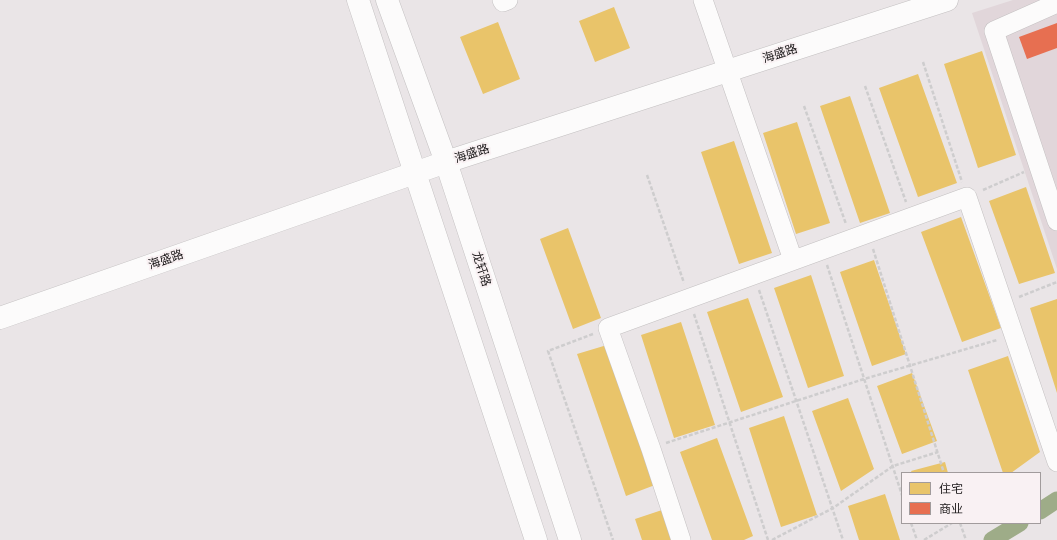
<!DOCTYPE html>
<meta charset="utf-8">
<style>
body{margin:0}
#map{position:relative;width:1057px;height:540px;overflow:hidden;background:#eae5e7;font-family:"Noto Serif","Noto Sans SC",serif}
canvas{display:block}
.legend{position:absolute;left:901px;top:472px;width:140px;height:52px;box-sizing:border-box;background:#f9f1f3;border:1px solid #a19b9c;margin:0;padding:5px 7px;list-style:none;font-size:12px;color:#1c191a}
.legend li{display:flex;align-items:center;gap:8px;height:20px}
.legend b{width:20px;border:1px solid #a19b9c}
</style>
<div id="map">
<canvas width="1057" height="540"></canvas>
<ul class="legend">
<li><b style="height:11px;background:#e9c46a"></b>住宅</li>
<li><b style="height:11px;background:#e76f51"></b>商业</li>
</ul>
</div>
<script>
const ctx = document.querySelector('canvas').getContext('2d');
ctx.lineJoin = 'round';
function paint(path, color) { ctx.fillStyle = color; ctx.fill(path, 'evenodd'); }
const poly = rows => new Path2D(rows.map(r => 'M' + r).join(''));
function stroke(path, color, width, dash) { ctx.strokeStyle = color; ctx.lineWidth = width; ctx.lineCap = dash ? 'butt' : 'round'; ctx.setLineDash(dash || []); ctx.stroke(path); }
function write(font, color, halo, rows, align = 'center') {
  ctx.font = font + ' "Noto Serif","Noto Sans SC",serif'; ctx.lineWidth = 4; ctx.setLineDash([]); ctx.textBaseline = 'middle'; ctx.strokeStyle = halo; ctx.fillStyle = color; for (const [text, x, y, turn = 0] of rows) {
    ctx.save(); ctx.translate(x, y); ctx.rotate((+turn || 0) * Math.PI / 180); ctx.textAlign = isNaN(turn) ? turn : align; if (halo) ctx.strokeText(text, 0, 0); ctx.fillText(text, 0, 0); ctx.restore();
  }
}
paint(poly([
 [1013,0,1057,0,1057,269,972,13]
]), '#e1d6da');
paint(poly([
 [614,7,630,48,595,62,579,21],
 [498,22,520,79,483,94,460,37],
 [982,51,1016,155,978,168,944,64],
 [918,74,957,183,918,197,879,88],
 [850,96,890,213,860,223,820,106],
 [797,122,830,223,796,234,763,133],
 [734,141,772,253,739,264,701,152],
 [1026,187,1055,273,1019,284,989,201],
 [961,217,1001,328,962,342,921,232],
 [568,228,601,318,573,329,540,239],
 [874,260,906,354,872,366,840,272],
 [811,275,844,376,808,388,774,288],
 [748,298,783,397,741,412,707,312],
 [1057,299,1057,393,1030,308],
 [681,322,715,425,674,438,641,335],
 [607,345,655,485,626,496,577,354],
 [1008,356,1040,452,1011,473,1003,473,968,370],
 [912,373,937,441,902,454,877,386],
 [848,398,874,469,841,491,812,411],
 [784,416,817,515,781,527,749,428],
 [717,438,753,536,744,540,712,540,680,452],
 [945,462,948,473,912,473,911,471],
 [885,494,900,540,859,540,848,506],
 [665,509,676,540,642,540,635,519]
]), '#e9c46a');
paint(poly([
 [1057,23,1057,48,1027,59,1019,37]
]), '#e76f51');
stroke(poly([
 [1040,511,1057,500],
 [992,540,1020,523]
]), '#9eac88', 17);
const street = poly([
 [502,0,503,2,508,0],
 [703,0,793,260],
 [1057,3,994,31,1057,221],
 [681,540,651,449,608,328,967,197,1057,462]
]);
const secondary = poly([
 [358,0,536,540],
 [387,0,446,162,570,540],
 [0,318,446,162,947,0]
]);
stroke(street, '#c3c0c1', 20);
stroke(secondary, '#c3c0c1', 23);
stroke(poly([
 [923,62,962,182],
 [865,86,906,202],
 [804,106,846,224],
 [647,175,684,283],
 [983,190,1024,172],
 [873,249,944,473],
 [827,265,902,495],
 [759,290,843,540],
 [1019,297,1057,282],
 [694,314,768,540],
 [593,334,548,351,613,540],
 [666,443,864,379,997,340],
 [911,523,917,540],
 [960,523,966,540],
 [772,540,833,508,893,466,938,452],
 [924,540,952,523]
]), '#cecdce', 2.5, [4, 2]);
stroke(street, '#fcfbfb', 19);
stroke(secondary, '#fcfbfb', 22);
write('12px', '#1c191a', '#f9f1f3', [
 ["海盛路",780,54,-18],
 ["海盛路",472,154,-18],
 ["海盛路",166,260,-19],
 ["龙轩路",481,269,72]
]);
</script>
